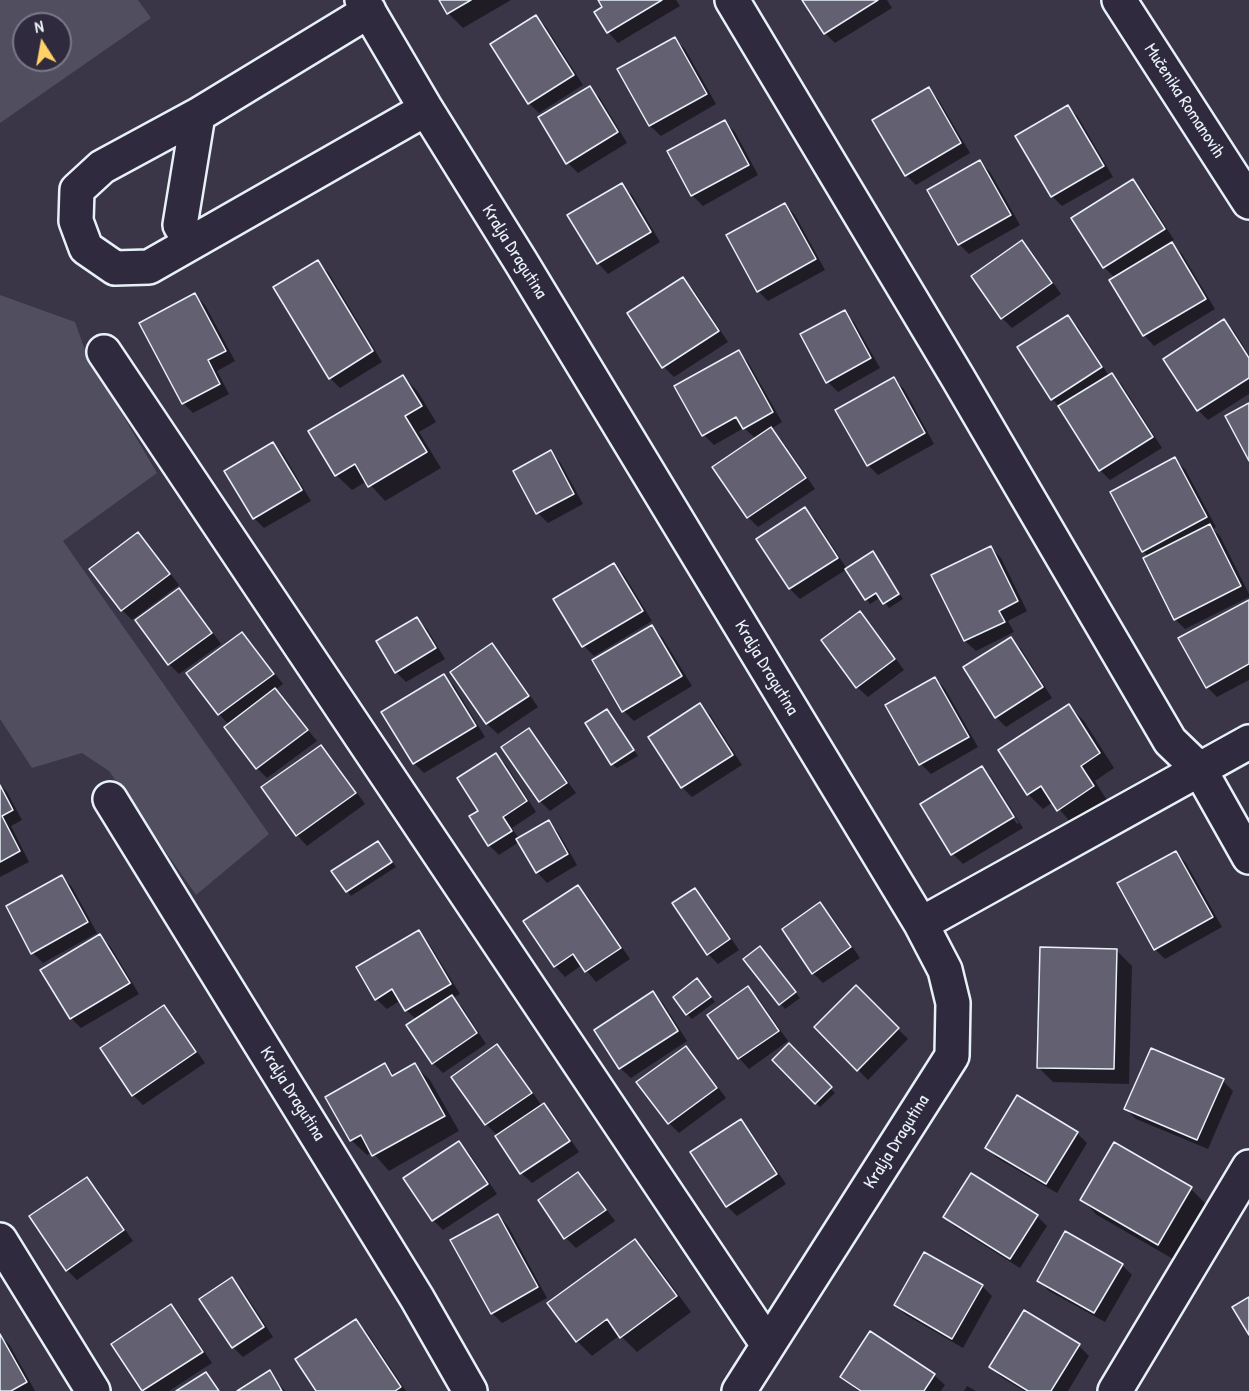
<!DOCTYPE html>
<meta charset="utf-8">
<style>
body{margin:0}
#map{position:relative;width:1249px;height:1391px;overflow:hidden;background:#3a3648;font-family:"Patrick Hand",sans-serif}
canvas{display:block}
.north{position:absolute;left:12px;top:12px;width:60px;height:60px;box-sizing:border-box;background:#2f2a3d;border:2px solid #797a88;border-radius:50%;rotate:349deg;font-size:16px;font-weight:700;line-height:24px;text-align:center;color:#e8f1f8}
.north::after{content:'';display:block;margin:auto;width:21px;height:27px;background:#ffd166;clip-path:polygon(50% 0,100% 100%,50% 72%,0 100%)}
</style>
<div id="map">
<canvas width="1249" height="1391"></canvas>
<div class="north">N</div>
</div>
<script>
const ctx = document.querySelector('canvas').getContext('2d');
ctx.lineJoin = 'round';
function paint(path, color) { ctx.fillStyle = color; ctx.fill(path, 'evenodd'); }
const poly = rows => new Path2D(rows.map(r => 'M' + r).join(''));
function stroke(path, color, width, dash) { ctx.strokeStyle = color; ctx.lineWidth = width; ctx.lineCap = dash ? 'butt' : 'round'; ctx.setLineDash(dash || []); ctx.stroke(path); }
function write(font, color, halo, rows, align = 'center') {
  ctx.font = font + ' "Patrick Hand",sans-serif'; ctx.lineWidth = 5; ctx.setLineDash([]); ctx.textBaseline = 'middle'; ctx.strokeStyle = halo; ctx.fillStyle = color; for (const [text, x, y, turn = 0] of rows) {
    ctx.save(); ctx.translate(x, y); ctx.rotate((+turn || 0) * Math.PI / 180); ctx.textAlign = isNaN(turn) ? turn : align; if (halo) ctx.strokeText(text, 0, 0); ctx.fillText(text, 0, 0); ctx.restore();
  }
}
paint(poly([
 [0,0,138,0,151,18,0,123],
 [24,24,60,24,60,60,24,60],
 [0,295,75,322,86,353,157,473,63,541,269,834,196,895,109,771,82,753,32,768,0,719]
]), '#504e5f');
paint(poly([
 [440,0,511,0,463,28,448,13],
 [599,0,676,0,680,6,618,43,608,32,604,7],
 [804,0,887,0,892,8,835,43,825,33],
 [536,16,546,27,583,85,539,113,529,103],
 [674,39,685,49,716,104,661,136,650,126,619,70],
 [589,88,600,98,627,143,578,173,568,163,540,117],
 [928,89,938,99,970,153,916,185,906,175],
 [1068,106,1078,117,1113,177,1062,206,1052,196],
 [725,122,735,132,758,175,703,206,692,195,669,152],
 [980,162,990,172,1020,225,969,254,959,244],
 [1133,181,1143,191,1174,240,1170,242,1182,254,1215,309,1154,346,1144,335,1111,280,1115,278,1104,267],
 [621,185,632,195,660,242,608,274,598,263,569,216],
 [785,204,795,215,825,270,768,301,758,291],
 [1022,242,1032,252,1061,294,1012,328,1002,318],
 [317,262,328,272,382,362,340,388,330,378],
 [683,279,693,289,728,342,674,377,664,367],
 [195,295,205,305,235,361,217,371,229,394,193,413,183,403],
 [844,312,854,322,880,368,838,392,828,382],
 [1068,317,1078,327,1109,376,1112,374,1122,385,1162,448,1110,480,1100,470,1061,408,1052,399],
 [1224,321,1234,331,1249,355,1249,394,1208,420,1198,410],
 [738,352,748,362,782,422,771,429,781,439,815,489,758,527,748,517,756,439,744,428,714,445,704,435,676,387],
 [403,376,418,392,436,422,419,432,441,468,385,501,367,481,352,490,336,475,310,432],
 [894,379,904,389,934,444,878,475,868,465],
 [273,444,283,454,311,501,264,528,254,518],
 [550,452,560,462,583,504,548,523,538,513],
 [1174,459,1185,469,1216,527,1213,529,1220,536,1249,594,1249,597,1185,629,1175,619,1148,556,1143,551],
 [805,509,815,519,847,569,872,553,903,599,889,608,881,597,870,604,847,569,800,599,790,589,758,539],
 [138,534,148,544,179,585,132,620,122,610,92,570],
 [991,548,1001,558,1027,611,1008,621,1014,632,976,651,965,641,933,575],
 [614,565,624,575,652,621,594,656,584,646],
 [179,590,189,600,221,644,179,674,169,664],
 [1249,602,1249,680,1217,697,1207,687],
 [860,613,870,623,904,670,868,697,857,687],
 [417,619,427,629,445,659,406,682,396,672],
 [652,627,662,637,692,686,634,721,624,711],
 [242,634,252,644,283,684,275,690,317,741,267,778,257,768,226,727,229,725,219,714],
 [1011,639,1021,649,1052,698,1006,727,996,717],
 [492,645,502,655,538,707,498,734,487,724,452,672],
 [444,676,454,686,485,737,424,773,414,763],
 [935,678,945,689,978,747,931,774,921,764],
 [700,705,710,715,742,765,692,797,682,787],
 [1069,706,1084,721,1114,768,1095,781,1108,802,1073,825,1053,802,1043,809,1028,794],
 [607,711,638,756,617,768,612,764],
 [529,730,539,741,576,793,550,811,540,801],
 [321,747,331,757,365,804,307,846,297,835,263,788],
 [496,755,506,765,536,812,512,828,519,839,548,822,558,832,577,865,547,883,537,872,519,842,499,855,489,845],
 [982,768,992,778,1023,828,963,864,953,854,922,804],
 [987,777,991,777,1019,823,1017,824],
 [0,784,7,792,22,820,11,826,29,862,0,877],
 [378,843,396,867,351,896,334,872],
 [1176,853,1186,863,1222,927,1165,959,1155,949],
 [62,877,72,887,97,933,43,963,33,953],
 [578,887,588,897,630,959,596,982,582,965,565,977,555,966,525,922],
 [695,890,705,900,739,950,718,964,708,954],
 [820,904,830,914,860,958,823,983,813,973],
 [418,932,428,942,460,994,453,998,462,1007,486,1044,443,1073,433,1063,417,1020,406,1010,401,1000,387,1009,376,999],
 [100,936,110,946,139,994,81,1028,71,1018],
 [1116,950,1132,966,1129,1084,1053,1082,1038,1067],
 [765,952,800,998,785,1009,745,959],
 [702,985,715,1002,692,1019,687,1014],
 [856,987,908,1039,868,1080,816,1027],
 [748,988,758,998,788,1041,749,1069,739,1058,709,1015],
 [653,993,663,1003,687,1041,631,1078,620,1068,596,1030],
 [163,1007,173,1017,205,1063,143,1105,133,1095],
 [789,1045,835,1093,820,1107,774,1060],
 [497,1046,507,1056,542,1106,544,1105,554,1115,579,1152,532,1183,521,1173,497,1137,498,1136,486,1124,453,1077],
 [685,1048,696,1058,726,1098,679,1133,669,1123],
 [385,1065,395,1076,414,1065,430,1080,459,1131,389,1171,372,1152,367,1155,351,1140],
 [1223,1081,1233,1091,1208,1149,1136,1119,1126,1109],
 [740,1120,750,1131,786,1184,737,1216,727,1206],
 [1077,1133,1087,1143,1057,1193,997,1158,987,1148],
 [459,1143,469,1153,497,1194,443,1230,433,1220],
 [578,1174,588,1184,615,1221,576,1248,566,1238],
 [87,1179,97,1189,133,1241,77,1280,67,1270],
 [1191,1189,1206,1204,1173,1259,1097,1215,1082,1200],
 [498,1215,508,1226,547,1298,502,1323,492,1313],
 [1037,1216,1047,1226,1020,1268,955,1227,945,1217],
 [635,1241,650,1256,691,1312,637,1352,620,1335,592,1356,577,1341],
 [1122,1265,1132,1275,1105,1322,1049,1291,1039,1281],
 [232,1279,242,1289,273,1337,243,1357,233,1347],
 [982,1286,992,1296,963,1348,906,1315,895,1305],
 [171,1306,181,1316,212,1363,169,1391,144,1391,113,1344],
 [1025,1312,1079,1346,1089,1356,1068,1391,1024,1391,1001,1377,991,1367],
 [356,1321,366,1331,406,1391,318,1391],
 [0,1336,9,1344,35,1391,0,1391],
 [269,1372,285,1391,240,1391],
 [934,1375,945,1385,941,1391,858,1391,842,1377],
 [967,1386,976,1391,964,1391]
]), '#0007');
const building = poly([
 [439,0,471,0,447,14,439,0],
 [598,0,662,0,607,33,594,12,602,7,598,0],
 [802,0,878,0,824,34,802,0],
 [536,15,574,75,528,104,490,44,536,15],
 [675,37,707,94,649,126,617,69,675,37],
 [590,86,618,132,566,164,538,117,590,86],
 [929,87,961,143,905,176,872,120,929,87],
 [1068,105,1104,166,1051,197,1015,136,1068,105],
 [725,120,749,165,691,196,667,151,725,120],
 [980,160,1011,215,958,245,927,190,980,160],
 [1133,179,1165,229,1103,268,1071,218,1133,179],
 [622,183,651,232,597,264,567,215,622,183],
 [785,203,816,259,757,292,726,235,785,203],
 [1022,240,1052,283,1001,319,971,276,1022,240],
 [1172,242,1206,299,1143,336,1109,280,1172,242],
 [318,260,373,351,329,379,273,287,318,260],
 [683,277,719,331,662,368,627,313,683,277],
 [195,293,226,351,208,360,220,384,182,404,139,323,195,293],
 [845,310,871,358,826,383,800,334,845,310],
 [1068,315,1102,367,1051,400,1017,347,1068,315],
 [1224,319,1249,358,1249,378,1197,411,1163,359,1224,319],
 [739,350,773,412,743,429,736,417,702,436,674,386,739,350],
 [1112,373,1153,437,1099,471,1058,406,1112,373],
 [403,375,422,406,405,416,427,452,368,487,355,464,335,476,308,431,403,375],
 [894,377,925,433,867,466,835,410,894,377],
 [1249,403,1249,461,1225,416,1249,403],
 [771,427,806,478,747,518,712,467,771,427],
 [273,442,302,490,253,519,224,471,273,442],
 [551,450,574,494,536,514,513,471,551,450],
 [1175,457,1207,517,1142,552,1110,492,1175,457],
 [805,507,838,558,789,589,756,539,805,507],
 [1210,524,1241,586,1174,620,1143,558,1210,524],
 [138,532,170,574,121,611,89,569,138,532],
 [991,546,1018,601,999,611,1005,622,964,641,931,575,991,546],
 [873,551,899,594,883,604,876,593,865,600,845,569,873,551],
 [614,563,643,611,582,647,553,599,614,563],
 [179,588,212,633,168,665,135,620,179,588],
 [1249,600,1249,664,1206,688,1178,638,1249,600],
 [860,611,895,659,856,688,821,640,860,611],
 [417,617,436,648,395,673,376,641,417,617],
 [652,625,682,676,622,712,592,660,652,625],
 [242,632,274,674,218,715,186,673,242,632],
 [1011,637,1043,687,995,718,963,667,1011,637],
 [492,643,529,696,486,724,450,672,492,643],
 [444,674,476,726,413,764,381,712,444,674],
 [935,677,969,737,919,765,885,705,935,677],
 [275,688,308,730,256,769,224,727,275,688],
 [700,703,733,755,681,788,648,737,700,703],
 [1069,704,1100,753,1081,766,1094,786,1057,811,1041,786,1027,795,998,750,1069,704],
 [607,709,634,750,611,765,585,723,607,709],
 [529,728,567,783,539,802,501,747,529,728],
 [321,745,356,793,296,836,261,787,321,745],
 [496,753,527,801,503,817,512,831,488,846,469,816,478,811,457,778,496,753],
 [982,766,1014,817,951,855,920,804,982,766],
 [0,785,13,810,2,816,20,851,0,862,0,785],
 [549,820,568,854,536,873,516,839,549,820],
 [378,841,392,862,346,892,331,871,378,841],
 [1176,851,1213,917,1154,950,1117,883,1176,851],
 [62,875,88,922,31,954,6,906,62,875],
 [578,885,621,948,585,972,573,954,554,967,523,921,578,885],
 [695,888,730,939,707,955,672,903,695,888],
 [820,902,851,947,812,974,782,929,820,902],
 [419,930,451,984,405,1011,392,989,375,1000,356,967,419,930],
 [100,934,130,983,70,1019,40,970,100,934],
 [760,946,796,992,779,1005,743,959,760,946],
 [1040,947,1117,949,1114,1069,1037,1068,1040,947],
 [697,978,711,997,686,1015,673,997,697,978],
 [856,985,899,1028,857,1071,814,1027,856,985],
 [748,986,779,1031,738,1059,707,1015,748,986],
 [653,991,678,1031,619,1069,594,1030,653,991],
 [452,995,477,1033,432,1064,406,1025,452,995],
 [164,1005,196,1052,132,1096,100,1048,164,1005],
 [789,1043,832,1087,815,1104,772,1060,789,1043],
 [497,1044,532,1093,485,1125,451,1077,497,1044],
 [686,1046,717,1088,668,1124,636,1082,686,1046],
 [1151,1048,1224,1079,1197,1140,1124,1109,1151,1048],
 [385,1063,392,1076,415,1063,445,1116,372,1156,361,1135,350,1141,325,1097,385,1063],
 [1017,1095,1078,1132,1046,1184,985,1148,1017,1095],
 [544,1103,570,1141,520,1174,495,1136,544,1103],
 [741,1119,777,1174,726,1207,690,1152,741,1119],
 [459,1141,488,1184,432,1221,403,1178,459,1141],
 [1114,1142,1192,1187,1158,1245,1080,1200,1114,1142],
 [578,1172,606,1210,564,1239,538,1200,578,1172],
 [971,1173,1038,1215,1010,1259,943,1217,971,1173],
 [87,1177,124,1230,66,1271,29,1216,87,1177],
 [498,1214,538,1287,491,1314,450,1240,498,1214],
 [1065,1231,1123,1264,1094,1313,1037,1281,1065,1231],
 [635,1239,677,1296,620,1338,607,1319,576,1342,547,1303,635,1239],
 [924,1252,983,1285,952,1339,894,1305,924,1252],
 [232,1277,264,1327,232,1348,199,1299,232,1277],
 [1249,1297,1249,1335,1232,1307,1249,1297],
 [171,1304,203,1352,142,1391,111,1344,171,1304],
 [1024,1310,1080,1344,1051,1391,1028,1391,989,1367,1024,1310],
 [356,1319,401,1387,395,1391,316,1391,295,1359,356,1319],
 [870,1331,935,1374,924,1391,861,1391,840,1377,870,1331],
 [0,1334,27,1382,11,1391,0,1391,0,1334],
 [270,1370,282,1391,237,1391,270,1370],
 [206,1372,219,1391,176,1391,206,1372]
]);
paint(building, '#636171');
stroke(building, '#e8f1f8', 1.5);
const minor = poly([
 [362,0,426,109,521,262,921,924,945,970,953,1003,952,1056,739,1391],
 [732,0,958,378,1170,741,1200,770,1249,857],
 [1119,0,1249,202],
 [369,11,198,115,102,167,77,190,76,221,86,248,115,268,149,267,426,109],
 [191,243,180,225,198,115],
 [104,352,768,1345],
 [110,799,417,1298,470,1391],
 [921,924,1249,742],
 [0,1240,93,1391],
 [1115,1391,1249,1167]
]);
stroke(minor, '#e8f1f8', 38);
stroke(minor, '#2f2a3d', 33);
write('18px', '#e8f1f8', '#2f2a3d', [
 ["Mučenika Romanovih",1184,101,57],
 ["Kralja Dragutina",514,252,58],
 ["Kralja Dragutina",766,668,59],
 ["Kralja Dragutina",292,1094,58],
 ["Kralja Dragutina",897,1142,-58]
]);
</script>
